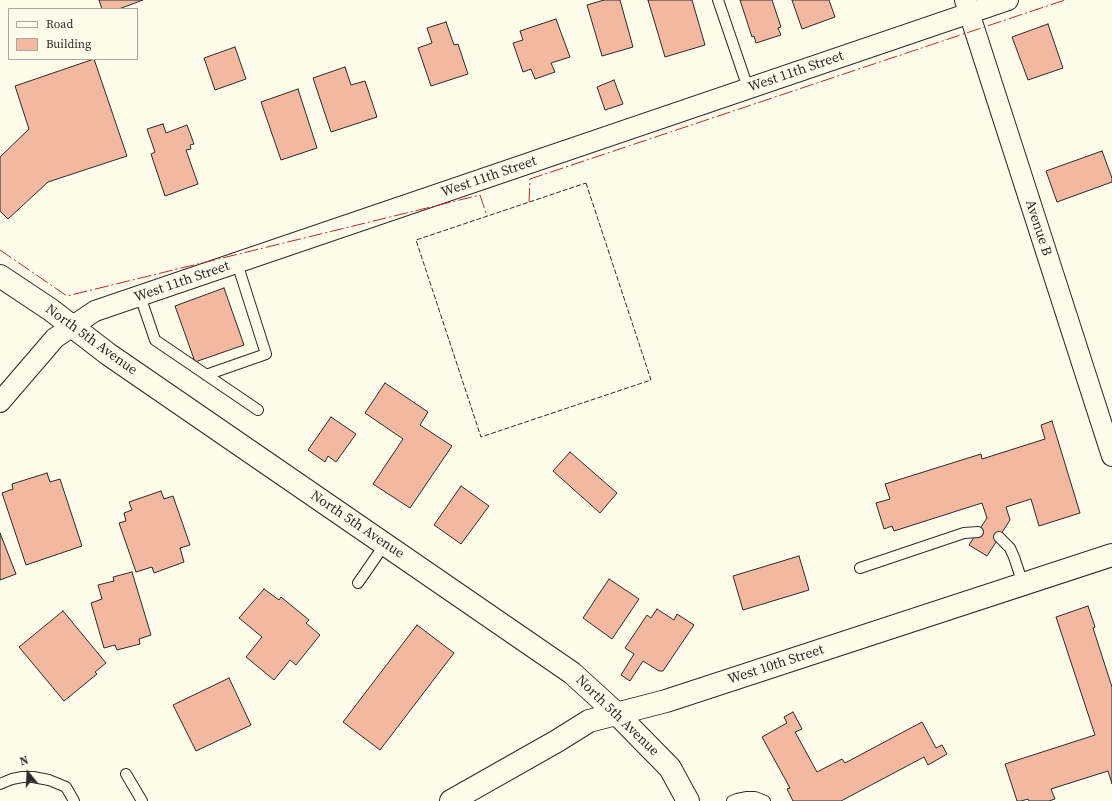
<!DOCTYPE html>
<style>
body{margin:0}
#map{position:relative;width:1112px;height:801px;overflow:hidden;background:#fdfbea;font-family:"Source Serif 4",serif}
canvas{display:block}
.legend{position:absolute;left:8px;top:8px;width:130px;height:52px;box-sizing:border-box;background:#fdfbea;border:1px solid #a9a89e;margin:0;padding:5px 7px;list-style:none;font-size:12px;color:#2b2b2b}
.legend li{display:flex;align-items:center;gap:8px;height:20px}
.legend b{width:20px;border:1px solid #a9a89e}
.north{position:absolute;left:8px;top:753px;width:40px;height:40px;-webkit-text-stroke:3px #fdfbea;paint-order:stroke;rotate:342deg;font-size:11px;font-weight:700;line-height:16px;text-align:center;color:#2b2b2b}
.north::after{content:'';display:block;margin:auto;width:14px;height:18px;background:#2b2b2b;clip-path:polygon(50% 0,100% 100%,50% 72%,0 100%)}
</style>
<div id="map">
<canvas width="1112" height="801"></canvas>
<ul class="legend">
<li><b style="height:5px;background:#fdfbea"></b>Road</li>
<li><b style="height:11px;background:#f2b8a0"></b>Building</li>
</ul>
<div class="north">N</div>
</div>
<script>
const ctx = document.querySelector('canvas').getContext('2d');
ctx.lineJoin = 'round';
function paint(path, color) { ctx.fillStyle = color; ctx.fill(path, 'evenodd'); }
const poly = rows => new Path2D(rows.map(r => 'M' + r).join(''));
function stroke(path, color, width, dash) { ctx.strokeStyle = color; ctx.lineWidth = width; ctx.lineCap = dash ? 'butt' : 'round'; ctx.setLineDash(dash || []); ctx.stroke(path); }
function write(font, color, halo, rows, align = 'center') {
  ctx.font = font + ' "Source Serif 4",serif'; ctx.lineWidth = 3; ctx.setLineDash([]); ctx.textBaseline = 'middle'; ctx.strokeStyle = halo; ctx.fillStyle = color; for (const [text, x, y, turn = 0] of rows) {
    ctx.save(); ctx.translate(x, y); ctx.rotate((+turn || 0) * Math.PI / 180); ctx.textAlign = isNaN(turn) ? turn : align; if (halo) ctx.strokeText(text, 0, 0); ctx.fillText(text, 0, 0); ctx.restore();
  }
}
const building = poly([
 [99,0,143,0,119,9,102,9,99,0],
 [604,0,620,0,633,47,602,56,587,5,604,0],
 [648,0,692,0,705,45,665,57,648,0],
 [740,0,772,0,781,27,778,28,781,35,756,43,754,36,752,37,740,0],
 [792,0,829,0,835,17,802,29,792,0],
 [556,19,570,57,551,63,555,72,535,79,531,69,523,72,513,43,523,40,520,31,556,19],
 [446,22,454,45,458,44,468,74,431,86,418,48,432,43,427,28,446,22],
 [1048,24,1063,68,1028,80,1012,37,1048,24],
 [235,47,246,79,215,90,204,58,235,47],
 [94,59,127,156,48,182,8,219,0,211,0,157,29,129,15,86,94,59],
 [345,67,351,85,365,81,377,117,331,132,313,78,345,67],
 [614,80,623,104,605,110,597,87,614,80],
 [298,89,317,148,281,160,261,102,298,89],
 [163,124,166,133,187,125,194,144,190,145,191,149,186,150,198,184,165,196,151,154,155,152,147,129,163,124],
 [1102,151,1112,178,1112,182,1057,202,1046,171,1102,151],
 [224,288,244,345,195,362,175,306,224,288],
 [385,383,428,412,420,425,452,446,410,508,373,484,403,439,365,413,385,383],
 [331,417,356,434,336,462,328,456,325,462,308,450,331,417],
 [1052,421,1080,513,1039,526,1031,499,1006,507,1010,520,987,556,969,545,987,518,982,503,894,531,892,526,884,529,876,503,890,499,885,484,981,454,982,459,1045,439,1041,425,1052,421],
 [570,452,617,493,600,513,553,471,570,452],
 [47,473,50,482,60,479,82,546,26,565,2,493,13,489,12,484,47,473],
 [461,486,489,506,461,544,434,525,461,486],
 [161,491,164,499,173,496,190,545,180,548,184,562,154,573,152,567,136,572,119,523,126,521,124,513,132,510,129,502,161,491],
 [0,533,16,574,0,580,0,533],
 [799,556,809,590,743,610,733,576,799,556],
 [132,572,151,635,139,639,140,644,117,650,115,645,104,648,91,603,102,599,98,585,114,581,113,577,132,572],
 [609,579,639,599,612,639,583,618,609,579],
 [264,589,279,600,281,597,309,620,306,623,320,635,296,665,290,660,274,680,246,657,262,637,239,618,264,589],
 [1088,606,1095,627,1093,628,1112,687,1112,784,1108,771,1051,789,1055,799,1049,801,1029,801,1028,799,1021,801,1017,801,1005,764,1095,735,1056,617,1088,606],
 [657,609,674,620,677,614,694,625,663,671,659,671,643,661,630,681,621,675,634,654,625,648,647,615,651,618,657,609],
 [63,611,106,663,95,672,97,674,64,701,19,647,63,611],
 [417,625,454,653,380,750,343,722,417,625],
 [229,678,251,725,196,751,173,705,229,678],
 [793,712,802,729,795,732,817,772,842,759,845,763,922,722,936,748,942,745,947,754,928,765,924,757,841,801,793,801,787,789,790,788,762,737,787,723,784,717,793,712]
]);
paint(building, '#f2b8a0');
stroke(building, '#2b2b2b', 1);
const lane = poly([
 [718,0,748,88],
 [140,296,155,340,258,410],
 [206,375,266,354,237,263],
 [999,537,1010,548,1014,557,1023,584],
 [860,568,964,533,978,532],
 [358,583,385,544],
 [126,774,142,801],
 [0,784,12,779,22,777,33,777,49,780,66,787,74,801],
 [732,801,737,799,747,797,755,797,765,801]
]);
const street = poly([
 [965,0,1112,456],
 [0,402,55,338,95,311,1008,0]
]);
const secondary = poly([
 [0,276,51,310,108,354,572,673,617,714,670,768,688,801],
 [451,801,557,741,589,721,666,701,1112,555]
]);
stroke(lane, '#2b2b2b', 12);
stroke(street, '#2b2b2b', 22);
stroke(secondary, '#2b2b2b', 24);
stroke(lane, '#fdfbea', 10);
stroke(street, '#fdfbea', 20);
stroke(secondary, '#fdfbea', 22);
stroke(poly([
 [586,183,651,380,481,437,416,240,586,183]
]), '#2b2b2b', 1, [5, 2]);
stroke(poly([
 [529,202,530,179,1065,0],
 [0,250,67,296,480,195,487,216]
]), '#c62828', 1, [14, 3, 2, 3]);
write('14px', '#2b2b2b', '#fdfbea', [
 ["West 11th Street",796,72,-19],
 ["West 11th Street",489,177,-19],
 ["Avenue B",1038,228,72],
 ["West 11th Street",182,282,-19],
 ["North 5th Avenue",91,340,36],
 ["North 5th Avenue",357,525,34],
 ["West 10th Street",776,665,-18],
 ["North 5th Avenue",617,716,44]
]);
</script>
